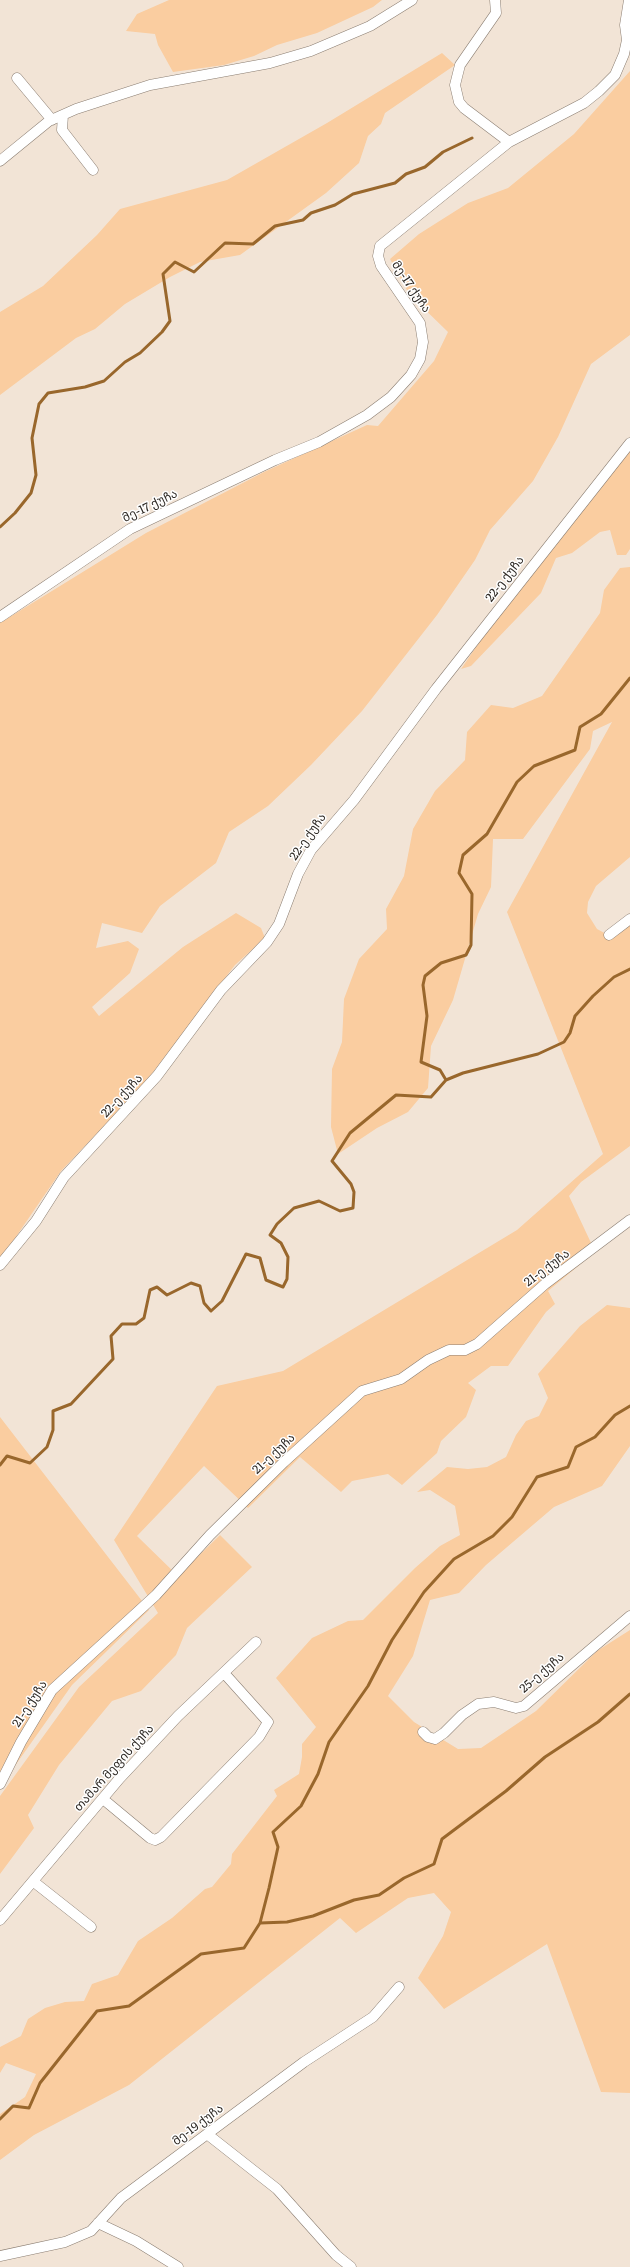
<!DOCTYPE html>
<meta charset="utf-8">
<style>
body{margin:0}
canvas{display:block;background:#f2e4d6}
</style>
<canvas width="630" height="2267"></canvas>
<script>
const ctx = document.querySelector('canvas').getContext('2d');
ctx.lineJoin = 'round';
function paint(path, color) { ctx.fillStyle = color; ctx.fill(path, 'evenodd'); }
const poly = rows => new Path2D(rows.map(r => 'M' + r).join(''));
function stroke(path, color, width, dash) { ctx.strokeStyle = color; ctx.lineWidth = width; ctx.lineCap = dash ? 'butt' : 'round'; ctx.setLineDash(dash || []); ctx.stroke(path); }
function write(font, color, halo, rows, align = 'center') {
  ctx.font = font + ' Literata,"Noto Sans Georgian",serif'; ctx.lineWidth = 3; ctx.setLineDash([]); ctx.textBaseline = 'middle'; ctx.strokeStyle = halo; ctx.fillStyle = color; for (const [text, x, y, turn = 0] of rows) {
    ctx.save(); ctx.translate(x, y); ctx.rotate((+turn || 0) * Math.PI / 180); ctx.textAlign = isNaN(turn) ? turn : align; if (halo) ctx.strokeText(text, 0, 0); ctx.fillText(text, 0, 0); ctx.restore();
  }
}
paint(poly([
 [169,0,382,0,373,7,317,33,277,45,254,56,224,65,173,72,158,45,155,34,126,31,137,14],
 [442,53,455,65,385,113,381,124,368,136,359,163,326,193,240,255,200,262,170,277,125,304,95,329,76,338,0,395,0,312,43,286,97,235,120,209,227,180,327,123],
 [630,71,630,335,591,364,558,437,533,481,490,530,475,560,437,615,362,711,311,765,268,806,229,832,216,863,160,906,142,933,102,923,96,948,128,941,139,949,130,973,92,1007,99,1016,183,947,236,913,261,928,265,938,235,965,144,1084,61,1171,0,1260,0,623,146,533,264,472,367,425,378,426,434,361,448,332,409,294,390,259,419,234,468,203,508,188,574,134],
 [630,449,630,549,626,555,617,555,610,530,600,532,572,553,556,558,541,593,471,666,461,669,485,634],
 [630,567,630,857,596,886,588,902,587,913,597,929,612,937,630,924,630,1146,581,1182,569,1196,592,1245,630,1223,548,1291,555,1304,546,1312,508,1366,491,1366,468,1383,476,1390,466,1417,441,1441,437,1453,402,1485,388,1474,352,1481,341,1492,300,1457,248,1508,204,1466,137,1536,178,1576,220,1535,252,1567,187,1628,176,1655,141,1691,112,1701,59,1765,28,1815,34,1828,0,1874,0,1796,79,1687,158,1613,114,1540,217,1386,283,1371,517,1230,603,1154,507,912,612,722,593,731,590,749,523,839,493,839,491,887,478,914,453,1000,431,1046,428,1088,408,1112,377,1128,338,1154,331,1127,332,1069,342,1042,344,999,359,959,387,929,386,909,404,876,413,829,435,791,465,760,467,732,491,705,513,708,542,696,600,613,604,590,620,568],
 [607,1305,630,1308,630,1446,602,1486,554,1507,486,1565,459,1593,430,1600,413,1656,388,1696,414,1722,458,1749,481,1748,536,1711,597,1651,630,1630,630,2093,601,2092,547,1944,444,2009,418,1978,443,1936,451,1912,434,1893,408,1898,356,1933,340,1918,129,2085,34,2135,0,2160,0,2114,25,2097,36,2074,6,2063,0,2073,0,2047,21,2036,28,2019,45,2008,65,2002,84,2001,92,1984,118,1975,138,1941,172,1918,205,1889,212,1887,231,1864,232,1854,277,1796,274,1790,299,1774,302,1757,302,1744,316,1727,276,1678,312,1638,348,1621,363,1620,415,1568,440,1546,460,1535,455,1506,430,1490,417,1492,447,1467,468,1469,487,1467,506,1457,516,1435,526,1421,539,1416,548,1398,538,1374,580,1326],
 [0,1417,149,1610,72,1685,0,1787]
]), '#facda0');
stroke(poly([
 [0,527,15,513,31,493,36,475,32,438,39,404,48,393,85,387,104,381,125,362,140,353,162,332,170,321,163,274,175,262,194,272,225,243,253,244,275,226,303,220,311,213,335,205,353,194,395,183,406,174,425,167,443,152,472,138],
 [446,1080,463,1073,538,1054,564,1042,570,1033,575,1016,593,996,614,977,630,969],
 [0,1465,7,1456,30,1463,47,1447,53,1430,53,1411,71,1404,113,1359,111,1336,122,1324,136,1324,144,1318,150,1290,157,1287,167,1295,191,1283,200,1286,204,1303,211,1311,222,1301,246,1254,260,1258,266,1280,283,1287,287,1279,288,1257,281,1243,270,1235,277,1224,294,1208,319,1201,340,1211,353,1208,354,1192,351,1184,332,1161,350,1133,396,1095,431,1097,446,1080,440,1070,421,1062,427,1016,423,985,425,976,441,963,466,955,471,945,472,894,459,873,463,855,487,834,517,782,534,766,575,750,580,727,601,714,630,678],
 [260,1923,287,1922,313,1916,354,1900,379,1895,404,1878,434,1864,442,1839,506,1791,545,1757,598,1722,630,1694],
 [0,2119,13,2106,29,2108,40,2083,97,2011,129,2006,201,1954,244,1948,260,1923,269,1888,278,1847,273,1832,301,1806,318,1774,329,1742,368,1686,392,1640,424,1592,454,1559,493,1536,512,1517,537,1477,568,1467,576,1447,595,1437,615,1415,630,1406]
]), '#99672c', 3);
const minor = poly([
 [495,0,496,13,460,65,455,85,459,102,464,108,509,142],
 [17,78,52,120],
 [63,115,62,130,93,170],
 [0,161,49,121,76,109,150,85,270,63,311,51,370,26,412,0],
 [0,617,130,529,275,460,319,442,367,415,391,397,411,375,420,359,423,342,420,323,381,266,378,256,380,246,509,142,584,103,599,91,615,75,624,54,627,40,625,25,629,0],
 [609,935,630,919],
 [0,1265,36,1221,64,1177,157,1076,221,990,267,942,279,924,298,874,311,850,354,800,436,689,630,443],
 [423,1732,428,1737,435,1739,444,1733,462,1715,478,1704,494,1702,516,1708,524,1706,630,1616],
 [0,1784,21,1742,52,1690,156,1595,210,1535,284,1462,362,1391,401,1379,428,1360,449,1350,465,1350,477,1344,545,1284,630,1220],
 [103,1799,150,1838,155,1840,161,1837,259,1737,268,1722,224,1673],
 [34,1882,91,1927],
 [0,1920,120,1778,178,1716,256,1642],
 [207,2134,277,2189,336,2255,351,2267],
 [98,2223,136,2241,178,2267],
 [0,2256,65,2242,91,2231,121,2198,304,2062,373,2017,399,1987]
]);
stroke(minor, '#8b7e72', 11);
stroke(minor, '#fff', 10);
write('12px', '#2e2924', '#fff', [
 ["მე-17 ქუჩა",411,287,56],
 ["მე-17 ქუჩა",150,506,-26],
 ["22-ე ქუჩა",505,579,-52],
 ["22-ე ქუჩა",308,837,-55],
 ["22-ე ქუჩა",122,1096,-47],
 ["21-ე ქუჩა",547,1268,-37],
 ["21-ე ქუჩა",274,1454,-43],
 ["25-ე ქუჩა",542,1673,-41],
 ["21-ე ქუჩა",30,1704,-57],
 ["თამარ მეფის ქუჩა",114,1768,-48],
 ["მე-19 ქუჩა",198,2125,-37]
]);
</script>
